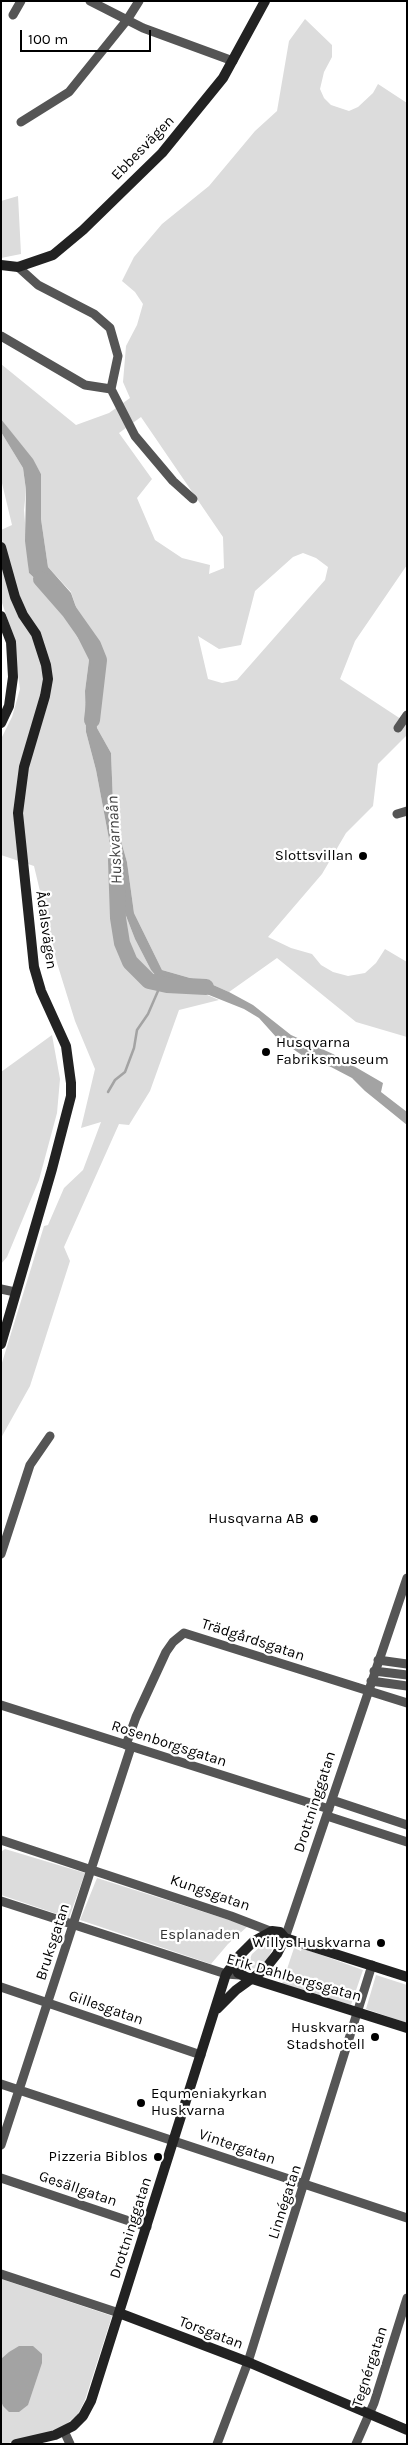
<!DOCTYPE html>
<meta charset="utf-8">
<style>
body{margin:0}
#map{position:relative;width:408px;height:2445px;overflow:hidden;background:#fff;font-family:Karla,sans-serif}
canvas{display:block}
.frame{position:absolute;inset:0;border:2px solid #000;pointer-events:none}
.scale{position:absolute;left:20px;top:30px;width:131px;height:22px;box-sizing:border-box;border:2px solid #000;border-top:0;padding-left:6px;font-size:15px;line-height:18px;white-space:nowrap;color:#000;-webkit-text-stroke:4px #fff;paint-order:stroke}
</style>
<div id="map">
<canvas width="408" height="2445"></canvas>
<div class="frame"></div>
<div class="scale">100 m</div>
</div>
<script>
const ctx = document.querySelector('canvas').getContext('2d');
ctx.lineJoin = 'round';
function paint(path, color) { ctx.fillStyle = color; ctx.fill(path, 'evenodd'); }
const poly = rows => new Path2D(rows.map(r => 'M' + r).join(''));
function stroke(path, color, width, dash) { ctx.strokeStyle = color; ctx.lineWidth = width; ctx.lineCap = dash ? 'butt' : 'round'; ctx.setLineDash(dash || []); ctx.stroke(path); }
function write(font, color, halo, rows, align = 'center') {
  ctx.font = font + ' Karla,sans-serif'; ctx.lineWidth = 4.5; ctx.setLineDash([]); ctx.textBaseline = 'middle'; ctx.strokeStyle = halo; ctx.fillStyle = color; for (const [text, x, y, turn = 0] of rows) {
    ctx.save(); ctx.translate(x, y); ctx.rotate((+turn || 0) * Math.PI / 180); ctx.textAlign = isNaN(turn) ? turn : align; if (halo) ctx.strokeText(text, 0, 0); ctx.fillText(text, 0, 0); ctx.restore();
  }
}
paint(poly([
 [305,19,332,45,332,57,324,72,320,89,324,98,331,105,349,111,358,107,373,93,378,84,407,103,407,565,355,641,340,679,407,723,407,735,378,764,373,806,346,833,322,874,268,937,291,948,312,954,321,965,333,972,348,976,365,973,376,963,385,949,407,962,407,1037,356,1022,277,958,229,992,211,984,162,970,134,913,127,862,119,834,113,803,111,753,97,728,93,691,100,677,93,637,77,610,71,592,48,567,41,519,41,474,32,459,1,419,1,364,76,425,109,413,130,398,123,382,126,346,137,325,143,304,135,292,122,281,134,257,162,224,209,186,255,131,277,111,289,41],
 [141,417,223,537,224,568,209,574,210,565,182,558,155,540,137,498,152,479,119,433],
 [303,553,316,558,328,567,325,580,237,680,222,683,208,679,198,636,219,649,241,645,255,591,293,557],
 [18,196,21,254,1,258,1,201],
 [1,432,23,468,26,490,24,510,29,573,60,602,89,660,85,691,86,732,96,770,121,903,135,939,151,970,161,982,184,985,219,1000,179,1010,150,1091,129,1125,119,1124,64,1247,70,1261,30,1386,1,1438,1,1366,44,1226,48,1225,64,1188,83,1170,101,1122,81,1128,95,1069,75,1021,57,963,34,866,1,855,1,739,12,717,20,689,12,632,1,600,1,530,12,525,1,479],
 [52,1035,60,1079,57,1113,39,1180,7,1257,1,1264,1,1072],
 [5,1849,85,1873,69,1918,1,1895,1,1852],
 [97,1878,248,1926,228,1944,211,1964,80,1920],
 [271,1941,273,1942,274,1946,267,1960,257,1968,249,1969,248,1963,252,1954,262,1945],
 [294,1948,301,1951,302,1948,363,1970,351,2005,282,1984],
 [376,1975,407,1985,407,2023,366,2009],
 [1,2279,112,2316,85,2400,78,2414,60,2430,5,2444,1,2444]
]), '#dcdcdc');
paint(poly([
 [1,419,33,459,41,474,41,519,48,567,71,593,77,610,93,637,100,677,93,691,97,728,111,753,113,803,119,834,127,862,134,913,162,970,211,984,229,992,253,1005,291,1035,333,1054,383,1083,381,1092,407,1112,407,1125,365,1091,352,1078,331,1067,309,1060,277,1038,259,1018,244,1009,184,985,161,982,151,970,135,939,121,903,96,770,86,732,85,691,89,660,60,602,29,573,25,541,26,490,23,468,1,432],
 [19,2346,33,2346,42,2354,42,2363,28,2405,19,2412,9,2412,3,2406,1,2401,1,2359,9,2352]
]), '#a3a3a3');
stroke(poly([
 [108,1092,115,1080,125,1072,134,1048,137,1030,148,1014,161,984]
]), '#a3a3a3', 2.5);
stroke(poly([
 [41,579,69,611,93,645,99,660,92,720],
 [116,860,118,918,122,943,130,962,149,981,167,985,206,987]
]), '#a3a3a3', 16);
stroke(poly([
 [90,1,143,28,233,61],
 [13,15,21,1],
 [21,122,69,92,127,20,139,1],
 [18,267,38,285,94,314,110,328,118,356,111,389,135,436,173,481,193,499],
 [1,336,85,385,111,389],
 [398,728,407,715],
 [397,814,407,811],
 [1,1289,15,1292],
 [1,1554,30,1465,50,1436],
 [378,1660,407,1664],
 [374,1671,407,1675],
 [371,1681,407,1686],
 [1,1705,329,1809],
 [126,1745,136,1717,166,1652,173,1642,184,1633,407,1703],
 [332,1800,407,1825],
 [327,1816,407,1842],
 [1,1840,231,1916,270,1931],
 [1,1901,226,1974,240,1975],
 [285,1938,407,1578],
 [1,1987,201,2055],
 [1,2084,407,2218],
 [1,2145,131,1747],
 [1,2178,147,2227],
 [1,2274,119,2313],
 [64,2431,70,2444],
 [217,2444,248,2362,372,1965],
 [356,2444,374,2403,407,2298]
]), '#555', 9);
stroke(poly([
 [1,265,18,267,53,255,83,230,162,153,223,78,265,1],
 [1,547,15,597,23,615,36,634,46,665,48,679,45,696,24,767,18,813,34,967,41,991,66,1046,71,1083,71,1096,52,1169,1,1344],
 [1,616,11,642,13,677,9,706,1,723],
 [236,1963,238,1973,246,1977,407,2028],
 [217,2009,236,1990,265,1969,277,1954,285,1938],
 [119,2313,248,2362,407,2430],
 [16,2444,55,2435,73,2426,83,2416,91,2401,226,1974,240,1955,254,1941,272,1931,280,1932,285,1938,407,1977]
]), '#222', 10);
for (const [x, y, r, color] of [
 [363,856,5,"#000"],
 [266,1052,5,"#000"],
 [314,1519,5,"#000"],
 [381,1943,5,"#000"],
 [375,2037,5,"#000"],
 [141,2103,5,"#000"],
 [158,2157,5,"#000"]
]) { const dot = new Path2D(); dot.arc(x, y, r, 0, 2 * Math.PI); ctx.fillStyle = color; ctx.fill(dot); stroke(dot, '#fff', 2); }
write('15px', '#000', '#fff', [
 ["Ebbesvägen",143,148,-46],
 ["Ådalsvägen",46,930,82],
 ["Trädgårdsgatan",253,1640,18],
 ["Rosenborgsgatan",169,1744,18],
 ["Drottninggatan",315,1802,-72],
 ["Kungsgatan",210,1893,19],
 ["Bruksgatan",53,1942,-72],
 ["Erik Dahlbergsgatan",294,1978,16],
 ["Gillesgatan",106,2008,19],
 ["Vintergatan",237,2147,19],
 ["Gesällgatan",78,2189,19],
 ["Linnégatan",285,2202,-72],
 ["Drottninggatan",131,2228,-72],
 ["Torsgatan",211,2333,21],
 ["Tegnérgatan",370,2367,-72]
]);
write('15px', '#000', '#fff', [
 ["Slottsvillan",353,856],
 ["Husqvarna",276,1043,"left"],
 ["Fabriksmuseum",276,1060,"left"],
 ["Husqvarna AB",304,1519],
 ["Willys Huskvarna",371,1943],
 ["Huskvarna",365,2028],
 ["Stadshotell",365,2045],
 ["Equmeniakyrkan",151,2094,"left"],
 ["Huskvarna",151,2111,"left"],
 ["Pizzeria Biblos",148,2157]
], 'right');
write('15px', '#333', '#fff', [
 ["Esplanaden",200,1935]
]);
write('italic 16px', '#444', '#fff', [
 ["Huskvarnaån",115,840,-93]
]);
</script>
